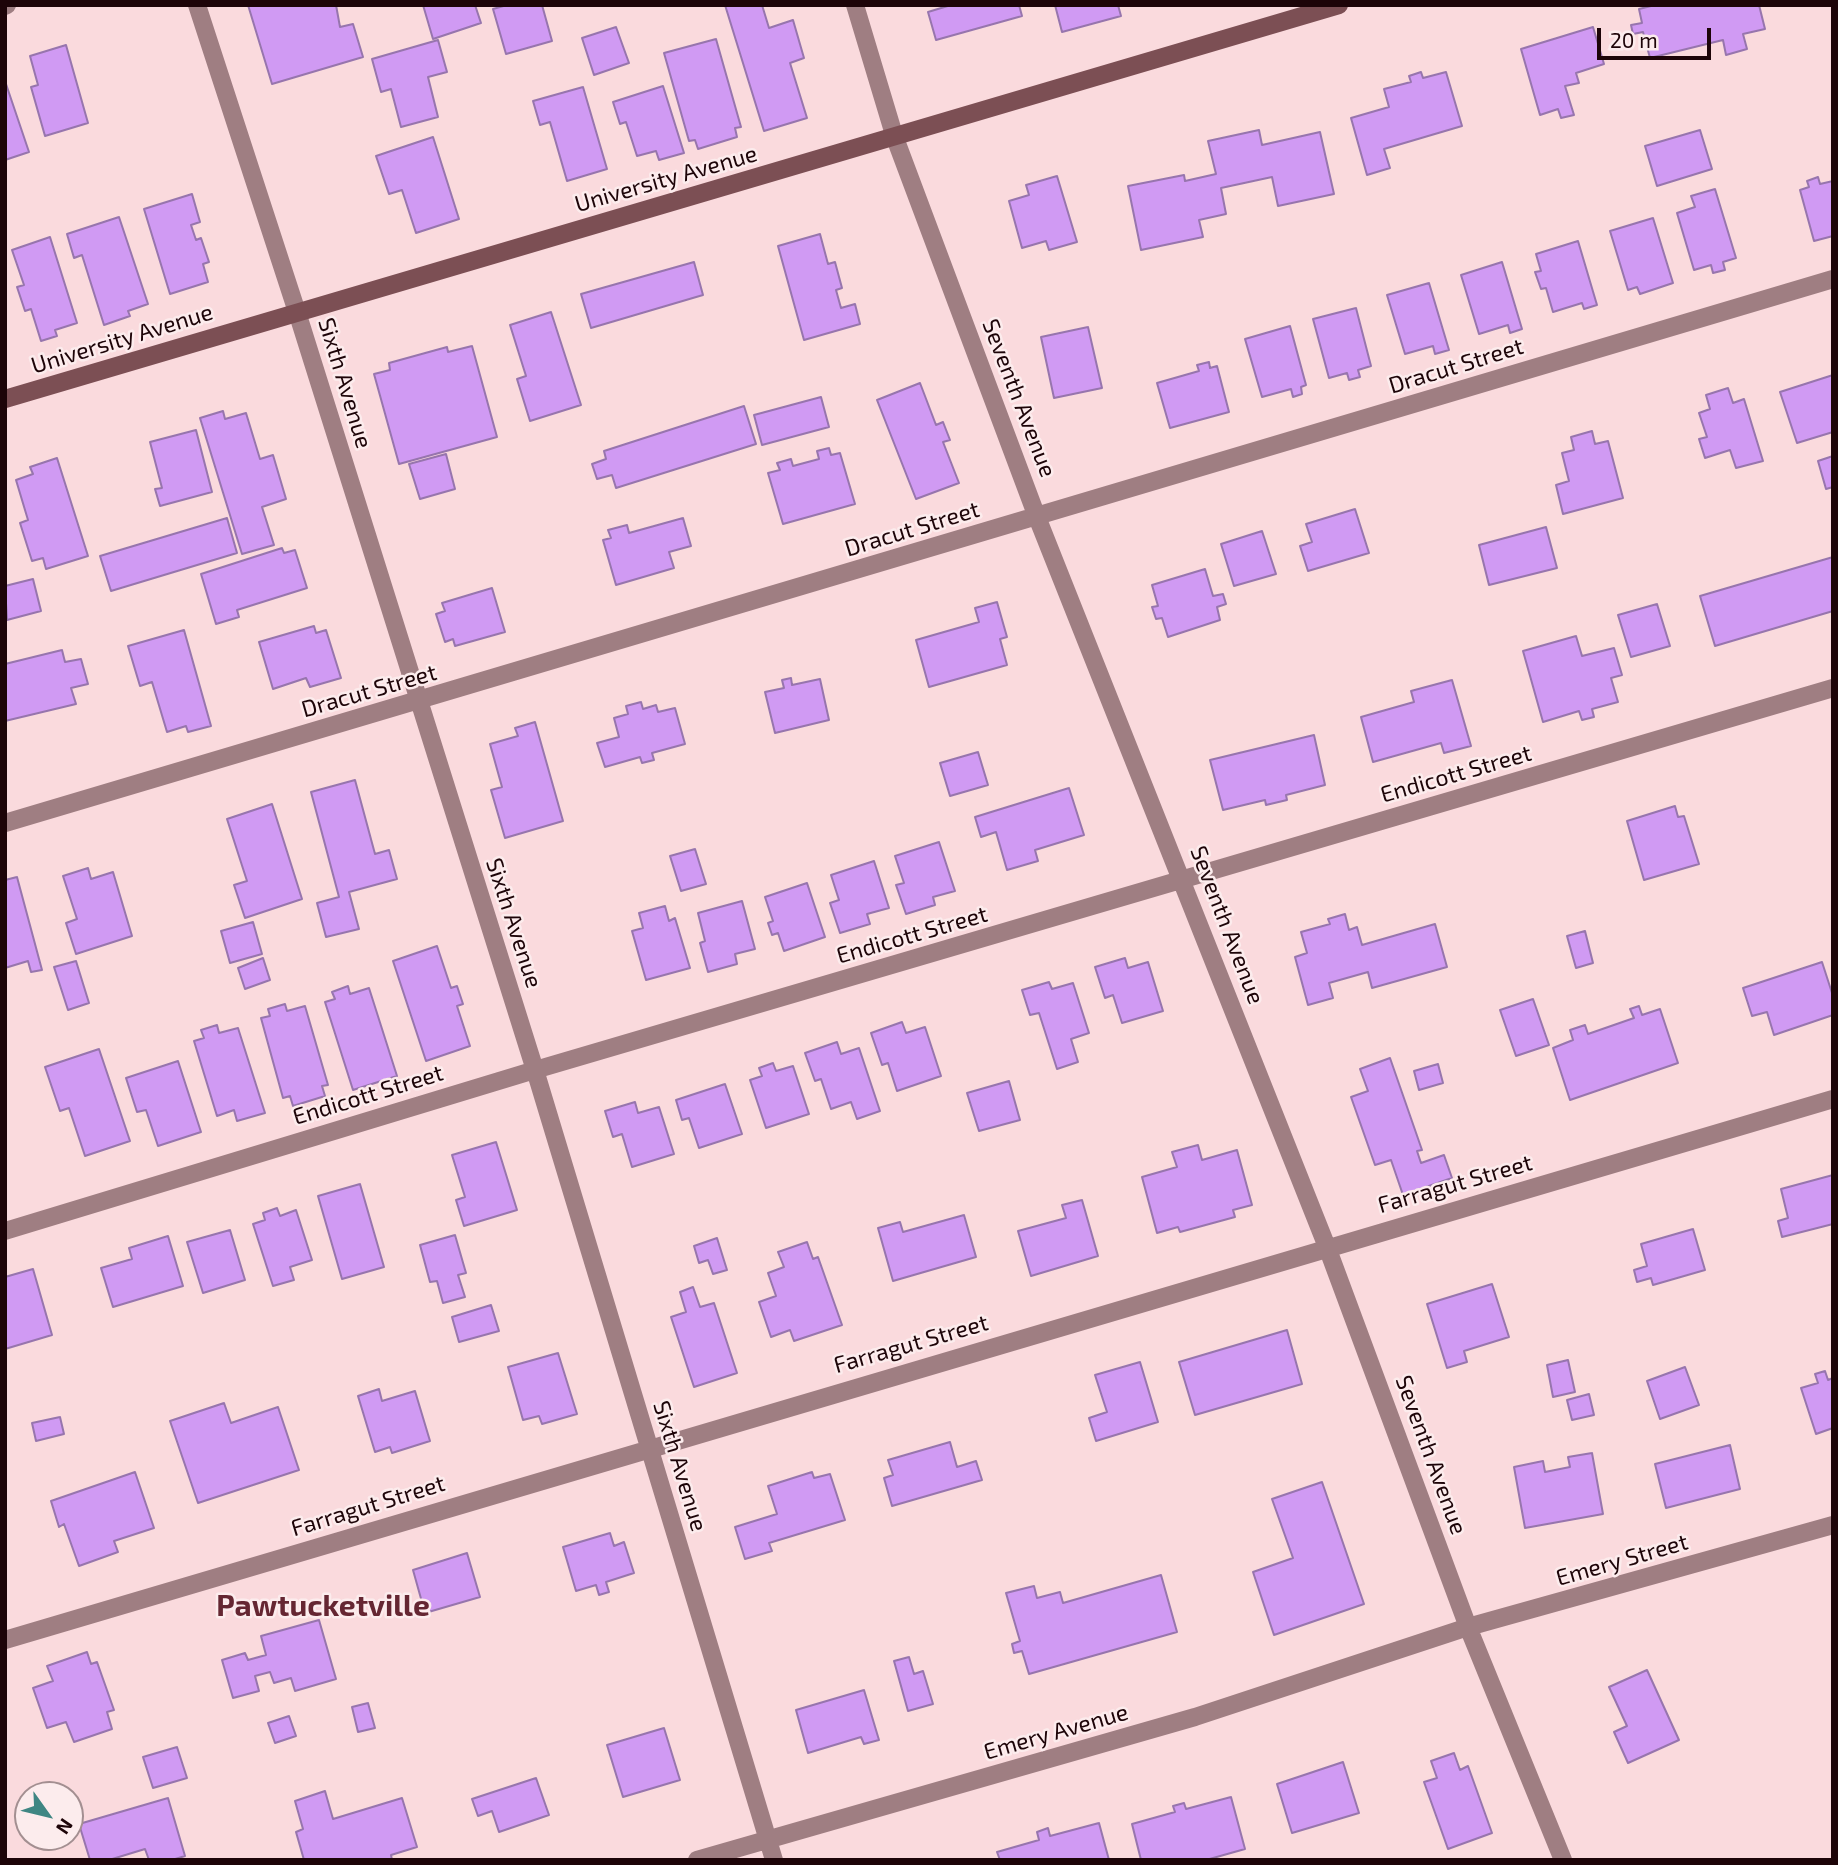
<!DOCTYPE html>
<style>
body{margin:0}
#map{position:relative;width:1838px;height:1865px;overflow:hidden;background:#fadadd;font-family:"Exo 2",sans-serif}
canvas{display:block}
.frame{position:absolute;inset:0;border:7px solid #1d0408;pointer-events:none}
.north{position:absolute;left:14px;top:1781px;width:70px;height:70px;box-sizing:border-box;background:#fceced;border:2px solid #a38f91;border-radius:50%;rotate:124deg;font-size:19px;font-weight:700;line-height:28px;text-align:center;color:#1d0408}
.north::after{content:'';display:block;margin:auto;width:24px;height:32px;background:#3f8683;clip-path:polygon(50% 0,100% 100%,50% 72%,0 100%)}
.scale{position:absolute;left:1597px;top:28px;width:114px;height:32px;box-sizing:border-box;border:4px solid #1d0408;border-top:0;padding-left:9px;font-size:21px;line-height:24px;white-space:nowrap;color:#1d0408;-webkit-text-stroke:5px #fceced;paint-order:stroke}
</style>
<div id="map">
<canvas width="1838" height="1865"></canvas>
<div class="frame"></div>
<div class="north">N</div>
<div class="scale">20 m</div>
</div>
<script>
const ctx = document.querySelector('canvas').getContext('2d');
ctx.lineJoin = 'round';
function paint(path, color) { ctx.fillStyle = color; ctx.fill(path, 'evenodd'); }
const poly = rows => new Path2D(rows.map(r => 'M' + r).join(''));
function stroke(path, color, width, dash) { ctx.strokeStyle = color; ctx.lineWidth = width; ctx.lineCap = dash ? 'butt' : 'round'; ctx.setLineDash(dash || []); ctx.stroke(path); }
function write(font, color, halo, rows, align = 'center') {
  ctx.font = font + ' "Exo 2",sans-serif'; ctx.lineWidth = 5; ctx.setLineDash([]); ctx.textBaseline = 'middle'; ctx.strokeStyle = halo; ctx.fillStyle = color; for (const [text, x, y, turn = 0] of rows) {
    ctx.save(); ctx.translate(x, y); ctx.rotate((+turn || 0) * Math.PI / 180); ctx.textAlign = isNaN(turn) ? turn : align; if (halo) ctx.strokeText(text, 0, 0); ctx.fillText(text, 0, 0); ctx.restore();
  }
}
const building = poly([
 [248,5,336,5,340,27,353,24,363,57,272,84,248,5],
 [423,5,475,5,481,23,433,39,423,5],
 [507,5,542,5,552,41,506,54,493,9,507,5],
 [725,5,762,5,769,28,793,20,804,58,790,63,807,118,764,131,725,5],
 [1019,5,1022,16,936,40,928,12,951,5,1019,5],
 [1055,5,1118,5,1121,16,1062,32,1055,5],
 [1655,5,1759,5,1765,29,1743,34,1747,49,1726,55,1723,40,1650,58,1643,32,1633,34,1631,25,1642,23,1639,9,1655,5],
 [616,27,629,63,594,75,582,38,616,27],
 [1593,27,1604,64,1576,73,1579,83,1565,86,1574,115,1561,118,1558,109,1540,115,1521,49,1593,27],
 [716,39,741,127,735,128,737,137,698,149,695,140,689,141,664,53,716,39],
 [438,40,447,72,428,77,438,117,401,127,391,89,381,92,372,59,438,40],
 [66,45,88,123,45,136,31,87,38,85,30,56,66,45],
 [1421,72,1423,78,1446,72,1462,126,1384,149,1390,168,1367,175,1351,118,1389,107,1384,89,1411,82,1409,76,1421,72],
 [5,81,29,152,5,160,5,81],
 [663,86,684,153,659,160,656,151,637,156,626,122,620,124,613,102,663,86],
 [583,87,607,169,567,181,550,122,540,125,533,101,583,87],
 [1259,130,1262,145,1320,132,1334,194,1278,206,1272,177,1221,188,1226,214,1199,220,1203,237,1141,250,1128,186,1184,175,1185,181,1216,174,1208,141,1259,130],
 [1700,130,1712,169,1657,186,1645,146,1700,130],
 [433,137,459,219,416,233,402,190,389,194,376,156,433,137],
 [1057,176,1077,242,1049,250,1046,241,1022,248,1009,201,1029,195,1026,185,1057,176],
 [1818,177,1820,184,1833,181,1833,236,1814,241,1800,190,1809,187,1807,181,1818,177],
 [1715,189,1736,258,1723,262,1725,270,1713,273,1711,265,1694,270,1677,213,1695,207,1691,196,1715,189],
 [192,194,200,222,191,225,196,240,201,238,209,262,203,264,208,282,170,294,144,209,192,194],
 [119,217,148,304,128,311,130,316,104,325,82,255,74,258,67,234,119,217],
 [1653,218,1673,283,1640,294,1637,287,1628,290,1610,231,1653,218],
 [820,234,828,264,835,262,842,288,836,290,841,308,855,304,860,324,804,340,778,246,820,234],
 [50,237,77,323,55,330,57,336,41,341,31,309,25,311,17,287,24,285,12,250,50,237],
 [1578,241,1597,305,1584,309,1582,303,1553,312,1546,288,1541,289,1535,272,1541,271,1536,254,1578,241],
 [694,262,703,295,591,328,581,294,694,262],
 [1502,262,1522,329,1510,333,1508,325,1479,334,1461,275,1502,262],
 [1429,283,1449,350,1435,354,1433,346,1405,354,1387,295,1429,283],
 [1356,308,1371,366,1358,370,1360,377,1349,380,1347,373,1329,378,1313,319,1356,308],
 [551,312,581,405,530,421,517,379,526,376,510,325,551,312],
 [1290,326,1306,385,1301,387,1302,394,1293,397,1291,389,1262,397,1245,339,1290,326],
 [1088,327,1102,388,1054,398,1041,337,1088,327],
 [472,346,497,437,399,464,374,374,390,370,389,363,447,347,448,352,472,346],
 [1209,362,1210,368,1217,366,1229,412,1170,428,1157,383,1199,371,1197,365,1209,362],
 [1833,375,1833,432,1797,443,1780,392,1833,375],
 [920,383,936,425,943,422,950,440,943,442,959,483,916,499,877,400,920,383],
 [1728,388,1733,403,1744,399,1763,461,1736,468,1730,450,1705,458,1699,439,1707,437,1699,413,1710,409,1706,395,1728,388],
 [821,397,829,427,762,445,754,415,821,397],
 [744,406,756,444,616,488,612,475,597,479,592,464,606,459,604,451,744,406],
 [223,411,225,419,246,413,260,459,273,455,286,499,262,507,274,545,242,554,200,418,223,411],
 [196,430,212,492,160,506,155,489,162,488,150,442,196,430],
 [1592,431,1595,444,1608,441,1623,498,1563,514,1556,485,1569,481,1562,453,1574,450,1571,437,1592,431],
 [829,448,831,455,840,453,855,504,783,524,768,473,780,470,777,463,791,459,793,466,819,459,817,451,829,448],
 [446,454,455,489,420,499,409,464,446,454],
 [1833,456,1833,487,1826,489,1818,461,1833,456],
 [57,458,88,556,46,569,43,558,32,561,20,523,28,520,16,480,33,474,30,467,57,458],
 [1355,509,1369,553,1308,571,1300,546,1312,542,1306,524,1355,509],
 [227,518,237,553,111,591,100,556,227,518],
 [683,518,691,546,669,552,674,568,616,585,603,540,611,538,608,530,627,525,629,533,683,518],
 [1546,527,1557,568,1489,585,1479,545,1546,527],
 [1262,531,1276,574,1234,586,1221,544,1262,531],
 [282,548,284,553,295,550,307,588,237,610,239,617,216,624,201,574,282,548],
 [1833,557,1833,611,1715,646,1700,596,1833,557],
 [1205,569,1213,596,1223,594,1226,604,1217,607,1220,620,1168,637,1162,618,1156,619,1152,607,1158,606,1152,585,1205,569],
 [33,579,41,611,7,620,5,586,33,579],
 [492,588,505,632,455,646,453,639,445,642,436,614,445,611,442,603,492,588],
 [997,602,1007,637,1000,639,1007,665,929,687,916,640,979,622,975,608,997,602],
 [1657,604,1670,646,1631,657,1618,615,1657,604],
 [314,626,316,633,326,630,341,678,310,687,306,678,273,689,259,642,314,626],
 [184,630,211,726,188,732,186,726,167,732,152,682,140,686,128,646,184,630],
 [1576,636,1582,656,1614,648,1622,675,1611,678,1618,702,1592,709,1594,717,1582,720,1579,711,1543,722,1523,651,1576,636],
 [62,650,65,662,81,659,88,684,71,688,76,704,5,721,5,664,62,650],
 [791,678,792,685,820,679,829,720,775,733,765,692,784,688,782,680,791,678],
 [1452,680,1471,746,1444,753,1441,743,1373,762,1361,717,1414,702,1411,691,1452,680],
 [641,702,643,709,656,705,658,712,675,708,685,744,652,753,654,760,642,763,640,757,605,767,597,743,619,737,614,718,628,714,626,706,641,702],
 [535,722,563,821,505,838,491,790,502,787,490,744,518,736,515,728,535,722],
 [1314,735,1325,785,1286,795,1287,800,1266,805,1265,800,1223,810,1210,760,1314,735],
 [978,752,988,785,950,796,940,763,978,752],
 [355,780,375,854,389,850,397,879,349,892,359,929,326,937,317,903,339,897,311,792,355,780],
 [1069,788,1084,835,1035,850,1038,861,1007,870,996,832,981,837,975,817,1069,788],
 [272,804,302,899,245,918,234,885,247,881,227,819,272,804],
 [1675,806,1678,817,1684,816,1699,864,1644,880,1627,821,1675,806],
 [939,842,955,891,933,897,935,905,906,914,896,885,904,883,895,856,939,842],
 [695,849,706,884,681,891,670,856,695,849],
 [874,861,889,908,867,914,870,924,840,933,830,903,839,900,831,875,874,861],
 [88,868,91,879,113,872,132,936,76,954,66,923,77,919,63,876,88,868],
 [17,877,42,970,31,972,28,961,5,968,5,880,17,877],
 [807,883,825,937,784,951,778,933,772,935,768,923,773,921,765,897,807,883],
 [742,901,755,949,735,954,737,964,708,972,700,943,705,941,698,913,742,901],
 [665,906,669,921,675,918,690,968,646,980,632,931,643,928,639,913,665,906],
 [1345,914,1349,930,1357,927,1362,945,1435,924,1447,967,1372,988,1368,972,1329,983,1333,998,1308,1005,1295,957,1307,953,1301,932,1330,924,1328,919,1345,914],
 [253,922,262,954,230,963,221,931,253,922],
 [1585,931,1593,963,1576,968,1567,936,1585,931],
 [437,946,451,988,457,986,463,1004,457,1006,470,1046,426,1061,393,961,437,946],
 [263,958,270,980,245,989,238,968,263,958],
 [1125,958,1128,968,1148,962,1163,1011,1122,1023,1113,995,1105,998,1095,967,1125,958],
 [76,961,89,1003,68,1010,54,967,76,961],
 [1822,962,1833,996,1833,1015,1774,1035,1767,1012,1752,1016,1743,988,1822,962],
 [1049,982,1052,989,1073,983,1089,1033,1071,1039,1078,1062,1057,1069,1039,1013,1030,1015,1022,990,1049,982],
 [348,986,350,994,369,988,397,1076,353,1090,325,1002,335,999,332,992,348,986],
 [1533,999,1549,1045,1516,1056,1500,1010,1533,999],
 [285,1004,287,1011,305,1006,328,1085,322,1086,325,1096,293,1106,290,1096,283,1098,261,1018,270,1016,268,1009,285,1004],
 [1639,1006,1642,1015,1660,1009,1678,1063,1570,1100,1553,1048,1573,1040,1570,1030,1585,1025,1588,1034,1634,1018,1630,1009,1639,1006],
 [902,1022,906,1033,925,1027,941,1076,897,1091,888,1063,882,1065,871,1033,902,1022],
 [217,1025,219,1033,238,1028,265,1113,237,1121,234,1110,217,1116,194,1041,204,1038,201,1030,217,1025],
 [837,1042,841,1054,859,1048,880,1111,857,1119,851,1102,831,1109,821,1079,815,1081,805,1053,837,1042],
 [99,1049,130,1141,85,1156,69,1108,60,1111,45,1067,99,1049],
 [1390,1058,1422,1150,1417,1151,1421,1163,1444,1155,1452,1178,1403,1195,1391,1160,1375,1165,1351,1097,1368,1091,1360,1069,1390,1058],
 [178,1061,201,1132,158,1146,146,1110,137,1112,126,1078,178,1061],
 [773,1063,776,1071,793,1066,809,1114,766,1128,750,1080,762,1076,759,1068,773,1063],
 [1438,1064,1443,1083,1419,1090,1414,1071,1438,1064],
 [1009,1081,1020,1120,979,1131,967,1093,1009,1081],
 [725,1084,742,1134,699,1148,689,1118,682,1120,676,1100,725,1084],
 [635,1102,638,1113,659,1107,674,1154,632,1167,622,1134,613,1137,605,1111,635,1102],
 [496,1142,517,1210,464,1226,456,1200,465,1197,452,1155,496,1142],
 [1198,1145,1202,1160,1237,1150,1252,1205,1233,1210,1235,1217,1180,1232,1178,1227,1157,1233,1142,1177,1177,1167,1172,1152,1198,1145],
 [1833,1175,1833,1224,1782,1237,1778,1221,1788,1218,1781,1189,1833,1175],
 [360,1184,384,1267,342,1279,318,1196,360,1184],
 [1082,1200,1098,1256,1031,1276,1018,1231,1066,1218,1062,1205,1082,1200],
 [277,1208,280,1216,296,1210,312,1260,290,1267,294,1280,273,1286,253,1224,265,1220,263,1213,277,1208],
 [964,1215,976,1257,893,1281,878,1228,900,1222,903,1232,964,1215],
 [1693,1229,1705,1270,1653,1285,1651,1278,1637,1282,1634,1270,1647,1266,1641,1244,1693,1229],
 [230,1230,245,1280,203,1293,187,1242,230,1230],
 [455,1235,466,1273,458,1275,465,1297,443,1303,437,1281,430,1282,420,1245,455,1235],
 [168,1236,183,1286,113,1307,101,1268,132,1259,129,1248,168,1236],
 [717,1238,727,1270,713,1274,708,1260,699,1263,694,1246,717,1238],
 [807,1242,813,1259,818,1257,842,1325,794,1341,790,1330,771,1337,759,1302,776,1296,768,1273,784,1267,778,1252,807,1242],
 [33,1269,52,1335,5,1349,5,1277,33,1269],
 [1492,1284,1509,1337,1464,1351,1467,1362,1447,1368,1427,1304,1492,1284],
 [693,1287,700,1307,714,1303,737,1373,694,1387,671,1317,686,1312,680,1292,693,1287],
 [491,1305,499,1331,459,1342,452,1317,491,1305],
 [1287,1330,1302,1384,1195,1415,1179,1362,1287,1330],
 [558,1353,577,1414,542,1424,539,1416,523,1420,508,1367,558,1353],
 [1568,1360,1575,1392,1553,1397,1547,1365,1568,1360],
 [1140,1362,1158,1422,1096,1441,1089,1418,1107,1412,1095,1375,1140,1362],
 [1685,1367,1699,1405,1660,1419,1647,1381,1685,1367],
 [1825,1371,1828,1380,1833,1378,1833,1428,1816,1434,1801,1388,1818,1383,1815,1374,1825,1371],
 [379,1389,382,1401,415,1391,430,1441,392,1453,390,1447,375,1452,358,1396,379,1389],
 [1589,1394,1594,1415,1572,1420,1567,1400,1589,1394],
 [224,1403,231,1423,278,1407,299,1470,198,1503,170,1421,224,1403],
 [60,1417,64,1434,36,1441,32,1423,60,1417],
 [950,1442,957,1467,976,1461,982,1480,892,1506,884,1478,893,1475,888,1460,950,1442],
 [1730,1445,1740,1489,1666,1508,1655,1464,1730,1445],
 [1592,1453,1603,1514,1525,1528,1514,1467,1543,1461,1545,1472,1570,1467,1568,1457,1592,1453],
 [135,1472,154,1528,114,1541,118,1552,79,1566,64,1524,59,1527,51,1501,135,1472],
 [812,1472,814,1478,830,1474,845,1520,769,1543,772,1551,745,1559,735,1527,777,1514,768,1486,812,1472],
 [1322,1482,1364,1604,1274,1635,1253,1572,1293,1558,1272,1499,1322,1482],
 [610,1533,614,1546,624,1542,634,1573,606,1582,609,1592,599,1595,596,1585,576,1591,563,1547,610,1533],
 [467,1553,480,1597,425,1613,413,1570,467,1553],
 [1161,1575,1177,1632,1029,1674,1022,1651,1014,1653,1012,1644,1020,1641,1006,1593,1034,1586,1037,1598,1060,1592,1063,1603,1161,1575],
 [319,1620,336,1679,295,1691,291,1678,274,1683,270,1672,255,1676,259,1691,233,1698,222,1660,245,1653,248,1660,266,1655,261,1636,319,1620],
 [87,1652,91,1664,97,1662,114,1710,107,1712,112,1729,74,1742,66,1722,47,1728,33,1688,53,1681,47,1666,87,1652],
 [909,1657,914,1674,923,1671,933,1704,908,1711,894,1661,909,1657],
 [1647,1670,1679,1740,1628,1763,1614,1732,1627,1726,1609,1687,1647,1670],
 [864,1690,879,1740,864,1744,861,1737,808,1753,796,1710,864,1690],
 [368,1703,375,1728,358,1732,352,1707,368,1703],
 [289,1716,296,1736,275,1743,268,1723,289,1716],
 [664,1728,680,1780,623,1797,607,1745,664,1728],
 [177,1747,187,1778,153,1788,143,1757,177,1747],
 [1454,1753,1460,1770,1468,1766,1492,1833,1448,1849,1424,1782,1437,1778,1431,1761,1454,1753],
 [1343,1762,1359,1813,1292,1833,1277,1784,1343,1762],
 [536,1778,549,1815,499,1832,492,1811,478,1816,472,1799,536,1778],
 [325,1791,333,1819,402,1798,417,1847,391,1855,392,1860,304,1860,296,1832,303,1829,295,1801,325,1791],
 [1231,1797,1245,1849,1206,1860,1141,1860,1132,1824,1175,1812,1173,1806,1184,1803,1186,1809,1231,1797],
 [168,1798,185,1856,172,1860,149,1860,145,1849,109,1860,90,1860,79,1824,168,1798],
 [1099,1823,1109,1860,1000,1860,997,1852,1039,1840,1037,1832,1048,1828,1050,1836,1099,1823]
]);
paint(building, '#d09af3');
stroke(building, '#9775ad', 2);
stroke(poly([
 [197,5,297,312,535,1070,774,1860],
 [855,5,895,138,1037,517,1327,1247,1468,1627,1563,1860],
 [5,6,7,5],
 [5,823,1833,279],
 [5,1231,535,1070,1833,688],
 [5,1640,1833,1099],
 [697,1860,1195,1717,1468,1627,1833,1525]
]), '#9f7e82', 18);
stroke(poly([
 [5,399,1339,5]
]), '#7c4f54', 18);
write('23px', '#1d0408', '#fceced', [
 ["University Avenue",666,179,-16],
 ["University Avenue",122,339,-17],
 ["Dracut Street",1456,366,-17],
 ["Sixth Avenue",345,383,73],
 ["Seventh Avenue",1019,398,69],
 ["Dracut Street",912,529,-17],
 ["Dracut Street",369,691,-16],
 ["Endicott Street",1456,774,-16],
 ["Sixth Avenue",514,923,72],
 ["Seventh Avenue",1227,925,69],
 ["Endicott Street",912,935,-16],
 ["Endicott Street",368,1095,-17],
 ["Farragut Street",1455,1184,-16],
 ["Farragut Street",911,1344,-16],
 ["Seventh Avenue",1431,1455,70],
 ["Sixth Avenue",680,1466,73],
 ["Farragut Street",368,1506,-17],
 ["Emery Street",1622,1560,-16],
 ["Emery Avenue",1056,1732,-16]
]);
write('bold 30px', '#652632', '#fceced', [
 ["Pawtucketville",323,1606]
]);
</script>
